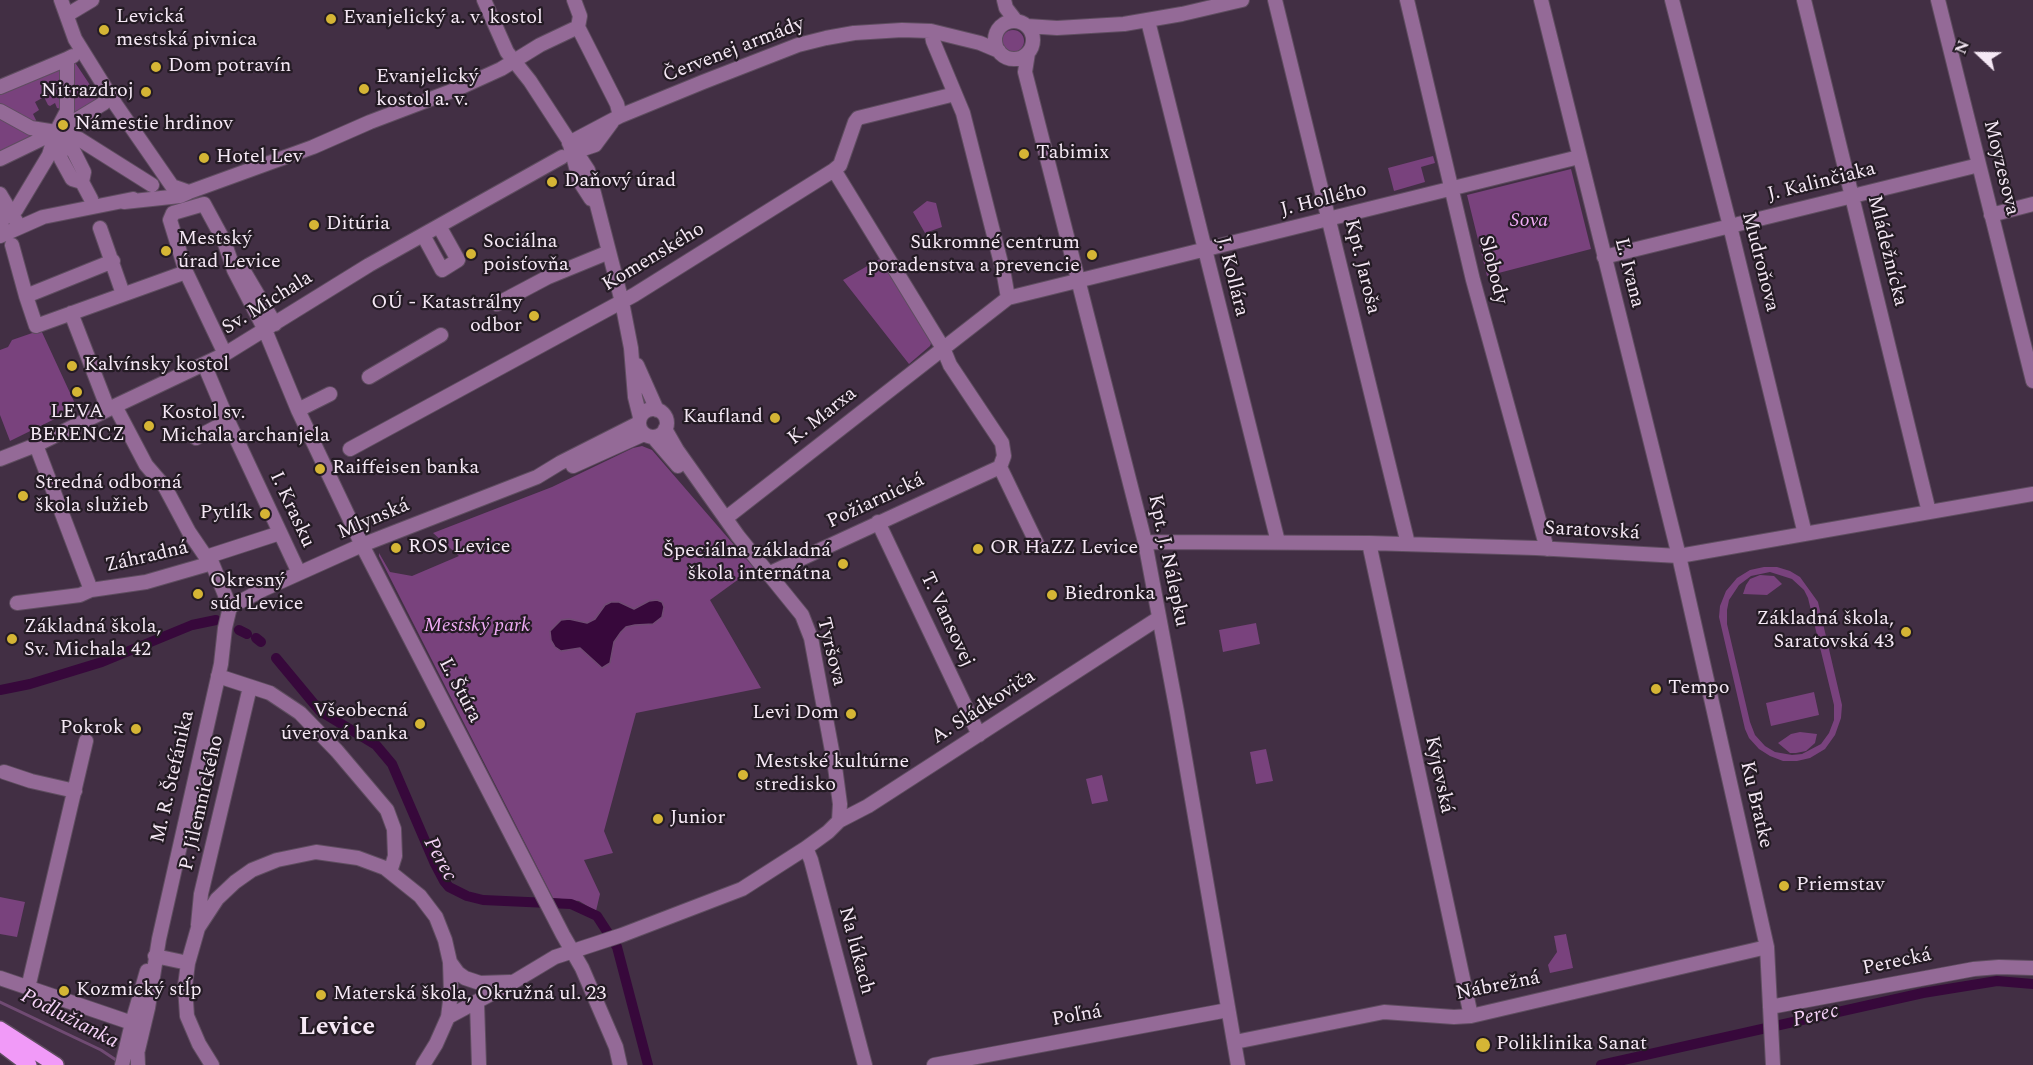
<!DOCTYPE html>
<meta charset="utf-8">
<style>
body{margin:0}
#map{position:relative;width:2033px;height:1065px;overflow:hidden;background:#422f44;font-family:Spectral,serif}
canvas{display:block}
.north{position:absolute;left:1949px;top:24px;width:60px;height:60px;-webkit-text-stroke:4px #241b24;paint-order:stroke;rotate:292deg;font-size:16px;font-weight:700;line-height:24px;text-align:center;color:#f5e8f5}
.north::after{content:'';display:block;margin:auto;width:21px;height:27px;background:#f5e8f5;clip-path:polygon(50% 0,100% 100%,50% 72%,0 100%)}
</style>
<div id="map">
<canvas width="2033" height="1065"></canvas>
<div class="north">N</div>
</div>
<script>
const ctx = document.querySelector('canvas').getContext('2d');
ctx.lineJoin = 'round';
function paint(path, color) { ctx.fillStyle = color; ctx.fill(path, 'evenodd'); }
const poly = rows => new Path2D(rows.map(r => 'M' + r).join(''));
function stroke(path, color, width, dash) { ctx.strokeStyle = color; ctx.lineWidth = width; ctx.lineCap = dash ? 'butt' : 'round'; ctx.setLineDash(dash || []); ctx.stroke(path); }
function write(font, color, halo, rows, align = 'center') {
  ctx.font = font + ' Spectral,serif'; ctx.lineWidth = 4.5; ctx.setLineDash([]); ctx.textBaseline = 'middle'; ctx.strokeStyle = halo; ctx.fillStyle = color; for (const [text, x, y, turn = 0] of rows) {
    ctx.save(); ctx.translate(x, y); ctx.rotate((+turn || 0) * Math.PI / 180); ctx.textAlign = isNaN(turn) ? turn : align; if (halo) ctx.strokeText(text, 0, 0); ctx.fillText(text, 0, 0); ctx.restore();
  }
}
paint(poly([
 '1002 41a11 11 0 1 1 22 0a11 11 0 1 1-22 0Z',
 [71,60,74,61,100,100,72,115],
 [61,64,61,109,57,108,55,103,50,106,48,105,44,97,35,102,39,110,33,114,36,120,35,122,0,108,0,90],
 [0,113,32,134,33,135,0,152],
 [1433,156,1435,163,1421,167,1425,182,1394,191,1388,168],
 [1571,169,1591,249,1487,276,1467,195],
 [927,201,936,203,942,227,925,233,913,212],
 [883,257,932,341,930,346,909,364,843,280],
 [41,330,77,408,10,441,0,415,0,350,8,347,12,340],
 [642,446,652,450,754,568,710,600,761,688,636,713,604,831,613,853,584,860,600,894,596,911,579,901,553,898,379,556,379,553,390,572,412,576,459,556,433,533,552,487,633,448],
 [1764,567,1777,567,1790,571,1800,577,1818,602,1842,705,1841,718,1835,735,1825,749,1810,758,1797,761,1783,761,1770,756,1759,749,1749,738,1745,729,1719,617,1720,606,1726,591,1737,578,1750,570],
 [1770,572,1792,579,1804,590,1808,598,1834,705,1834,720,1829,733,1821,744,1802,754,1792,755,1775,752,1765,746,1755,735,1750,722,1727,624,1727,610,1729,600,1739,585,1751,576],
 [1760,575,1774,576,1782,584,1767,595,1743,594,1746,585,1750,579],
 [1256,623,1260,644,1223,652,1219,630],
 [1814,692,1819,715,1771,726,1766,703],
 [1800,732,1817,734,1815,743,1806,751,1796,753,1790,753,1778,743,1791,734],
 [1266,749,1273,781,1256,784,1250,752],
 [1102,775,1108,801,1092,804,1086,779],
 [0,897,25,902,17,937,0,934],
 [1566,934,1573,968,1550,973,1548,965,1557,952,1554,936]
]), '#79427d');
const water = poly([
 [657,600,662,602,664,607,662,617,653,624,635,625,626,627,621,632,614,642,610,663,602,668,580,648,561,651,555,647,551,640,550,631,561,620,569,619,587,623,595,619,605,605,611,602,619,602,634,609,649,601,657,600]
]);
paint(water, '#37083b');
stroke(water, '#704b73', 1.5);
stroke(poly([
 [0,1002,101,1050,119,1062]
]), '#704b73', 3);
stroke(poly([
 [239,630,247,634],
 [256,638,261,642],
 [276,658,320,711,376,745,392,764,435,864,444,881,449,887,467,896,483,900,571,904,597,916,617,947,648,1065],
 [0,690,30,684,102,662,192,625,216,620],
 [1601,1065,1923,993,1997,981,2033,984]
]), '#37083b', 10);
const minor = poly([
 [61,0,75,39,116,105,172,186,189,192],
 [484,0,507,52,530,81,588,170,622,302,631,348,635,397,640,417],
 [574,0,580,16,578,27,617,104,620,116],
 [1004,0,1006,8,1016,21],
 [1275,0,1408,544],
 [1407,0,1473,280,1547,549],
 [1541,0,1679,556,1767,947,1773,1065],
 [1672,0,1730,226,1805,534],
 [1804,0,1929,512],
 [1938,0,2033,381],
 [67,15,92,0],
 [1148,21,1278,542],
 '995 40a19 19 0 1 1 38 0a19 19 0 1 1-38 0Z',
 [1027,26,1057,28,1124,24,1182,14,1242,0],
 [931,31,933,41,963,113,1004,275,1008,298],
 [1028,53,1025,72,1145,542,1177,712,1238,1065],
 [0,87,67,59],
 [0,111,31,128,56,132,67,111,67,59,73,56],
 [56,133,74,152,84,172,82,182,91,199],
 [56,134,61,159,72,179,82,182],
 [569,143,620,116,703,82,798,45,826,38,854,33,902,30,931,31,980,43,999,51],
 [569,143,583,149,595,145,612,122],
 [570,145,580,182,591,199],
 [0,159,56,132,104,103],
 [834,170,943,348,950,365,1002,443,1004,456,1000,467,1038,546],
 [0,194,16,221],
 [124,202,180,196,189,192,313,147,370,122,457,89,501,69,540,45,578,27],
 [0,209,2,222,0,224],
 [16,210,49,155,56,132,79,139,152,185],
 [1991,215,2033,204],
 [100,228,123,294],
 [423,235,442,270,458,260,439,226],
 [0,236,43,217,133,199],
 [12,245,26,296,36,326,186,272],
 [1604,257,1979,165],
 [242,268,275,324],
 [26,296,113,261],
 [497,304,548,277,609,252],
 [71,313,108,409],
 [225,354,186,272,170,220,173,213,204,204,224,241,234,270,265,330,298,410,362,545,563,935,582,968,616,1047,620,1065],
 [204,364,228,421,299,573],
 [637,365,657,410],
 [369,377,441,335],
 [115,406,146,465,165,487,189,532,206,557,212,563,230,607],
 '639 423a14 14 0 1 1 28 0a14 14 0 1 1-28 0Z',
 [298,410,330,394],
 [665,429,677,450,738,536,802,615,811,638,835,767,840,804,839,821],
 [653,437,678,466],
 [196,438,228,421],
 [36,445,91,590,146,582,212,563],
 [350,449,634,295,834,170,840,165,855,122,858,118,955,94],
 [0,459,36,445,115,406,225,354,369,265,562,157],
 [573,466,644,434],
 [726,518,1008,298,1579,157],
 [878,522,979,735],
 [1145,542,1369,543,1536,548,1679,556,2033,494],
 [1369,543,1471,1016],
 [206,557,280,533],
 [768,574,1000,467],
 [17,603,80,595,91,590],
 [230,607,264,589,362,545,537,477,560,463,639,423],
 [218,676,270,693,300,713,337,751,387,810,394,829,395,856,390,872],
 [4,772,31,781,75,791],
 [806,848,811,860,865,1065],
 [198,925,201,894,250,687],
 [155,956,188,963],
 [450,962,458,973,465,978,480,983,510,982],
 [0,978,132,1023],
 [28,988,86,741],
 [477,1003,479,1065],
 [1770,1007,1974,969,1999,967,2033,968],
 [448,1017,515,981,555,957,622,935,742,889,806,848,828,832,839,821,868,806,1159,618],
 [137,1042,138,1065],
 [1235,1042,1384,1012,1454,1017,1471,1016,1767,947],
 [138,1050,148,1008,159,939,221,664,225,628,230,607],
 [122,1065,132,1023,147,971],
 [212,1065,199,1044,187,1016,185,986,188,963,198,928,217,899,235,882,252,870,277,860,316,852,358,858,385,868,420,896,436,917,445,940,450,962,451,993,448,1017,436,1044,423,1065],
 [934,1065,1228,1010]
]);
const major = poly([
 [0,1029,56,1065],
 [0,1043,29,1065]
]);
stroke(minor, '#5f4d60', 16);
stroke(major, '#5f4d60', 18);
stroke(minor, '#946a97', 14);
stroke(major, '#f19af8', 15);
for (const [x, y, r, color] of [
 [331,19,6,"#d5b535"],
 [104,30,6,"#d5b535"],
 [156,67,6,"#d5b535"],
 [364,89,6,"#d5b535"],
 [146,92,6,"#d5b535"],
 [63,125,6,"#d5b535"],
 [1024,154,6,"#d5b535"],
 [204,158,6,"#d5b535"],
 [552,182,6,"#d5b535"],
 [314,225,6,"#d5b535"],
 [166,251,6,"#d5b535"],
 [471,254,6,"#d5b535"],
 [1092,255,6,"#d5b535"],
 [534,316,6,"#d5b535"],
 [72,366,6,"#d5b535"],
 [77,392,6,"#d5b535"],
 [775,418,6,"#d5b535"],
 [149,426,6,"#d5b535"],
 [320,469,6,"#d5b535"],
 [23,496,6,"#d5b535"],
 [265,514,6,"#d5b535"],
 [396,548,6,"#d5b535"],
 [978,549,6,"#d5b535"],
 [843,564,6,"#d5b535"],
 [198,594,6,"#d5b535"],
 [1052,595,6,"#d5b535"],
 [1906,632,6,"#d5b535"],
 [12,639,6,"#d5b535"],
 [1656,689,6,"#d5b535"],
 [851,714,6,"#d5b535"],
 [420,724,6,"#d5b535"],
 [136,729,6,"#d5b535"],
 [743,775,6,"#d5b535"],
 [658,819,6,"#d5b535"],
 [1784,886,6,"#d5b535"],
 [64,991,6,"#d5b535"],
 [321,995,6,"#d5b535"],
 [1483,1045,8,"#d5b535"]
]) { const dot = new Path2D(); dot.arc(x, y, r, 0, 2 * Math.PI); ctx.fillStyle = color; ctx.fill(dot); stroke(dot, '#241b24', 2); }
write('20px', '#f5e8f5', '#241b24', [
 ["Levická",116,18],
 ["mestská pivnica",116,41],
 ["Evanjelický a. v. kostol",343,19],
 ["Dom potravín",168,67],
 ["Evanjelický",376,78],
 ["kostol a. v.",376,101],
 ["Nitrazdroj",134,92,"right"],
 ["Námestie hrdinov",75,125],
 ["Tabimix",1036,154],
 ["Hotel Lev",216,158],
 ["Daňový úrad",564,182],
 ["Ditúria",326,225],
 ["Mestský",178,240],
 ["úrad Levice",178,263],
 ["Sociálna",483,243],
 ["poisťovňa",483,266],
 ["Súkromné centrum",1080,244,"right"],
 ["poradenstva a prevencie",1080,267,"right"],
 ["OÚ - Katastrálny",522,304,"right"],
 ["odbor",522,327,"right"],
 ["Kalvínsky kostol",84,366],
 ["LEVA",77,413,"center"],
 ["BERENCZ",77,436,"center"],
 ["Kostol sv.",161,414],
 ["Michala archanjela",161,437],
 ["Kaufland",763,418,"right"],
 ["Raiffeisen banka",332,469],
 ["Stredná odborná",35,484],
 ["škola služieb",35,507],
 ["Pytlík",253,514,"right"],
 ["ROS Levice",408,548],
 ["OR HaZZ Levice",990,549],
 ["Špeciálna základná",831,552,"right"],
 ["škola internátna",831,575,"right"],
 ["Okresný",210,582],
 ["súd Levice",210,605],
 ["Biedronka",1064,595],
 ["Základná škola,",1894,620,"right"],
 ["Saratovská 43",1894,643,"right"],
 ["Základná škola,",24,628],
 ["Sv. Michala 42",24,651],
 ["Tempo",1668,689],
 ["Všeobecná",408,712,"right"],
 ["úverová banka",408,735,"right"],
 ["Levi Dom",839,714,"right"],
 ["Pokrok",124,729,"right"],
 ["Mestské kultúrne",755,763],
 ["stredisko",755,786],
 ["Junior",670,819],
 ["Priemstav",1796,886],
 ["Kozmický stĺp",76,991],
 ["Materská škola, Okružná ul. 23",333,995],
 ["Poliklinika Sanat",1496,1045]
], 'left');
write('20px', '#f5e8f5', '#241b24', [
 ["Červenej armády",734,51,-21],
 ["Moyzesova",2000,168,76],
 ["J. Kalinčiaka",1822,183,-14],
 ["J. Hollého",1324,201,-14],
 ["Mládežnícka",1886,251,76],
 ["Komenského",654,258,-31],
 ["Mudroňova",1759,262,76],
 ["Kpt. Jaroša",1361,267,76],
 ["Slobody",1492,270,76],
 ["Ľ. Ivana",1628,273,76],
 ["J. Kollára",1231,277,76],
 ["Sv. Michala",268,304,-32],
 ["K. Marxa",823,417,-38],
 ["Požiarnická",876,502,-25],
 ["I. Krasku",291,510,65],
 ["Mlynská",374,520,-23],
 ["Saratovská",1592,532,3],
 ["Záhradná",147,558,-13],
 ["Kpt. J. Nálepku",1167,561,78],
 ["T. Vansovej",946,620,65],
 ["Tyršova",830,652,76],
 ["Ľ. Štúra",459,691,62],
 ["A. Sládkoviča",984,708,-33],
 ["Kyjevská",1438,775,78],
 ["M. R. Štefánika",174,777,-77],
 ["P. Jilemnického",203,803,-77],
 ["Ku Bratke",1755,805,77],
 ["Na lúkach",855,951,75],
 ["Perecká",1897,963,-12],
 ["Nábrežná",1498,987,-11],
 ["Poľná",1077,1017,-10]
]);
write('italic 20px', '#f1acf6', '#241b24', [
 ["Sova",1529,222],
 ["Mestský park",477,627]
]);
write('italic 21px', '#f5d2f7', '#241b24', [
 ["Perec",439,860,61],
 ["Perec",1816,1017,-13],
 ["Podlužianka",69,1020,27]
]);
write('bold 26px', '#f5e8f5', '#241b24', [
 ["Levice",337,1029]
]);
</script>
